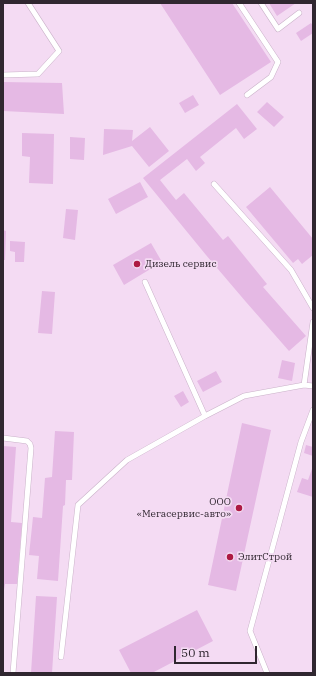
<!DOCTYPE html>
<meta charset="utf-8">
<style>
body{margin:0}
#map{position:relative;width:316px;height:676px;overflow:hidden;background:#f4dbf3;font-family:"IBM Plex Serif",serif}
canvas{display:block}
.frame{position:absolute;inset:0;border:4px solid #302730;pointer-events:none}
.scale{position:absolute;left:174px;top:646px;width:83px;height:18px;box-sizing:border-box;border:2px solid #302730;border-top:0;padding-left:5px;font-size:12px;line-height:14px;white-space:nowrap;color:#302730;-webkit-text-stroke:3px #f4dbf3;paint-order:stroke}
</style>
<div id="map">
<canvas width="316" height="676"></canvas>
<div class="frame"></div>
<div class="scale">50 m</div>
</div>
<script>
const ctx = document.querySelector('canvas').getContext('2d');
ctx.lineJoin = 'round';
function paint(path, color) { ctx.fillStyle = color; ctx.fill(path, 'evenodd'); }
const poly = rows => new Path2D(rows.map(r => 'M' + r).join(''));
function stroke(path, color, width, dash) { ctx.strokeStyle = color; ctx.lineWidth = width; ctx.lineCap = dash ? 'butt' : 'round'; ctx.setLineDash(dash || []); ctx.stroke(path); }
function write(font, color, halo, rows, align = 'center') {
  ctx.font = font + ' "IBM Plex Serif",serif'; ctx.lineWidth = 3.5; ctx.setLineDash([]); ctx.textBaseline = 'middle'; ctx.strokeStyle = halo; ctx.fillStyle = color; for (const [text, x, y, turn = 0] of rows) {
    ctx.save(); ctx.translate(x, y); ctx.rotate((+turn || 0) * Math.PI / 180); ctx.textAlign = isNaN(turn) ? turn : align; if (halo) ctx.strokeText(text, 0, 0); ctx.fillText(text, 0, 0); ctx.restore();
  }
}
paint(poly([
 [160,3,232,3,271,62,220,95],
 [269,3,296,3,277,16],
 [311,23,313,26,313,33,301,41,296,33],
 [3,82,62,83,64,114,3,111],
 [193,95,199,105,185,113,179,103],
 [267,102,284,117,274,127,257,112],
 [237,104,257,129,244,139,236,128,200,157,205,163,196,171,187,159,160,180,176,200,184,193,223,240,228,236,267,284,263,287,306,336,289,351,246,302,206,255,143,178],
 [150,127,169,151,149,167,132,146,103,155,104,129,133,130,132,141],
 [22,133,54,134,53,184,29,183,30,157,22,156],
 [70,137,85,138,84,160,70,159],
 [140,182,148,197,116,214,108,199],
 [270,187,313,239,313,255,302,264,298,259,293,263,246,207],
 [66,209,78,210,75,240,63,238],
 [3,230,6,231,5,260,3,260],
 [10,241,25,242,24,262,15,262,15,252,10,251],
 [151,243,162,262,124,285,113,265],
 [42,291,55,292,52,334,38,333],
 [282,360,295,363,292,381,278,378],
 [216,371,222,382,203,392,197,381],
 [183,391,189,402,181,407,174,396],
 [242,423,271,430,236,591,208,585],
 [55,431,74,432,72,480,66,480,65,505,63,506,58,581,37,579,39,556,29,555,33,517,42,518,45,478,52,477],
 [306,445,313,447,313,456,304,453],
 [3,446,16,447,11,522,22,523,17,584,5,584,4,590,3,590],
 [313,466,313,497,297,492,302,478,308,480],
 [36,596,57,597,52,673,31,673],
 [197,610,213,641,152,673,131,673,119,650]
]), '#e5b9e4');
const service = poly([
 [239,3,278,62,271,77,247,95],
 [261,3,278,29,299,13],
 [3,75,38,74,59,51,28,3],
 [214,184,291,270,313,308],
 [145,282,205,416],
 [304,385,313,322],
 [3,438,27,441,30,444,31,448,13,673],
 [61,657,78,505,127,460,205,416,244,396,304,385,313,386],
 [267,673,250,631,301,442,313,410]
]);
stroke(service, '#cab2c9', 6);
stroke(service, '#fff', 5);
for (const [x, y, r, color] of [
 [137,264,4,"#ad1943"],
 [239,508,4,"#ad1943"],
 [230,557,4,"#ad1943"]
]) { const dot = new Path2D(); dot.arc(x, y, r, 0, 2 * Math.PI); ctx.fillStyle = color; ctx.fill(dot); stroke(dot, '#f4dbf3', 1.5); }
write('10px', '#302730', '#f4dbf3', [
 ["Дизель сервис",145,264],
 ["ООО",231,502,"right"],
 ["«Мегасервис-авто»",231,514,"right"],
 ["ЭлитСтрой",238,557]
], 'left');
</script>
